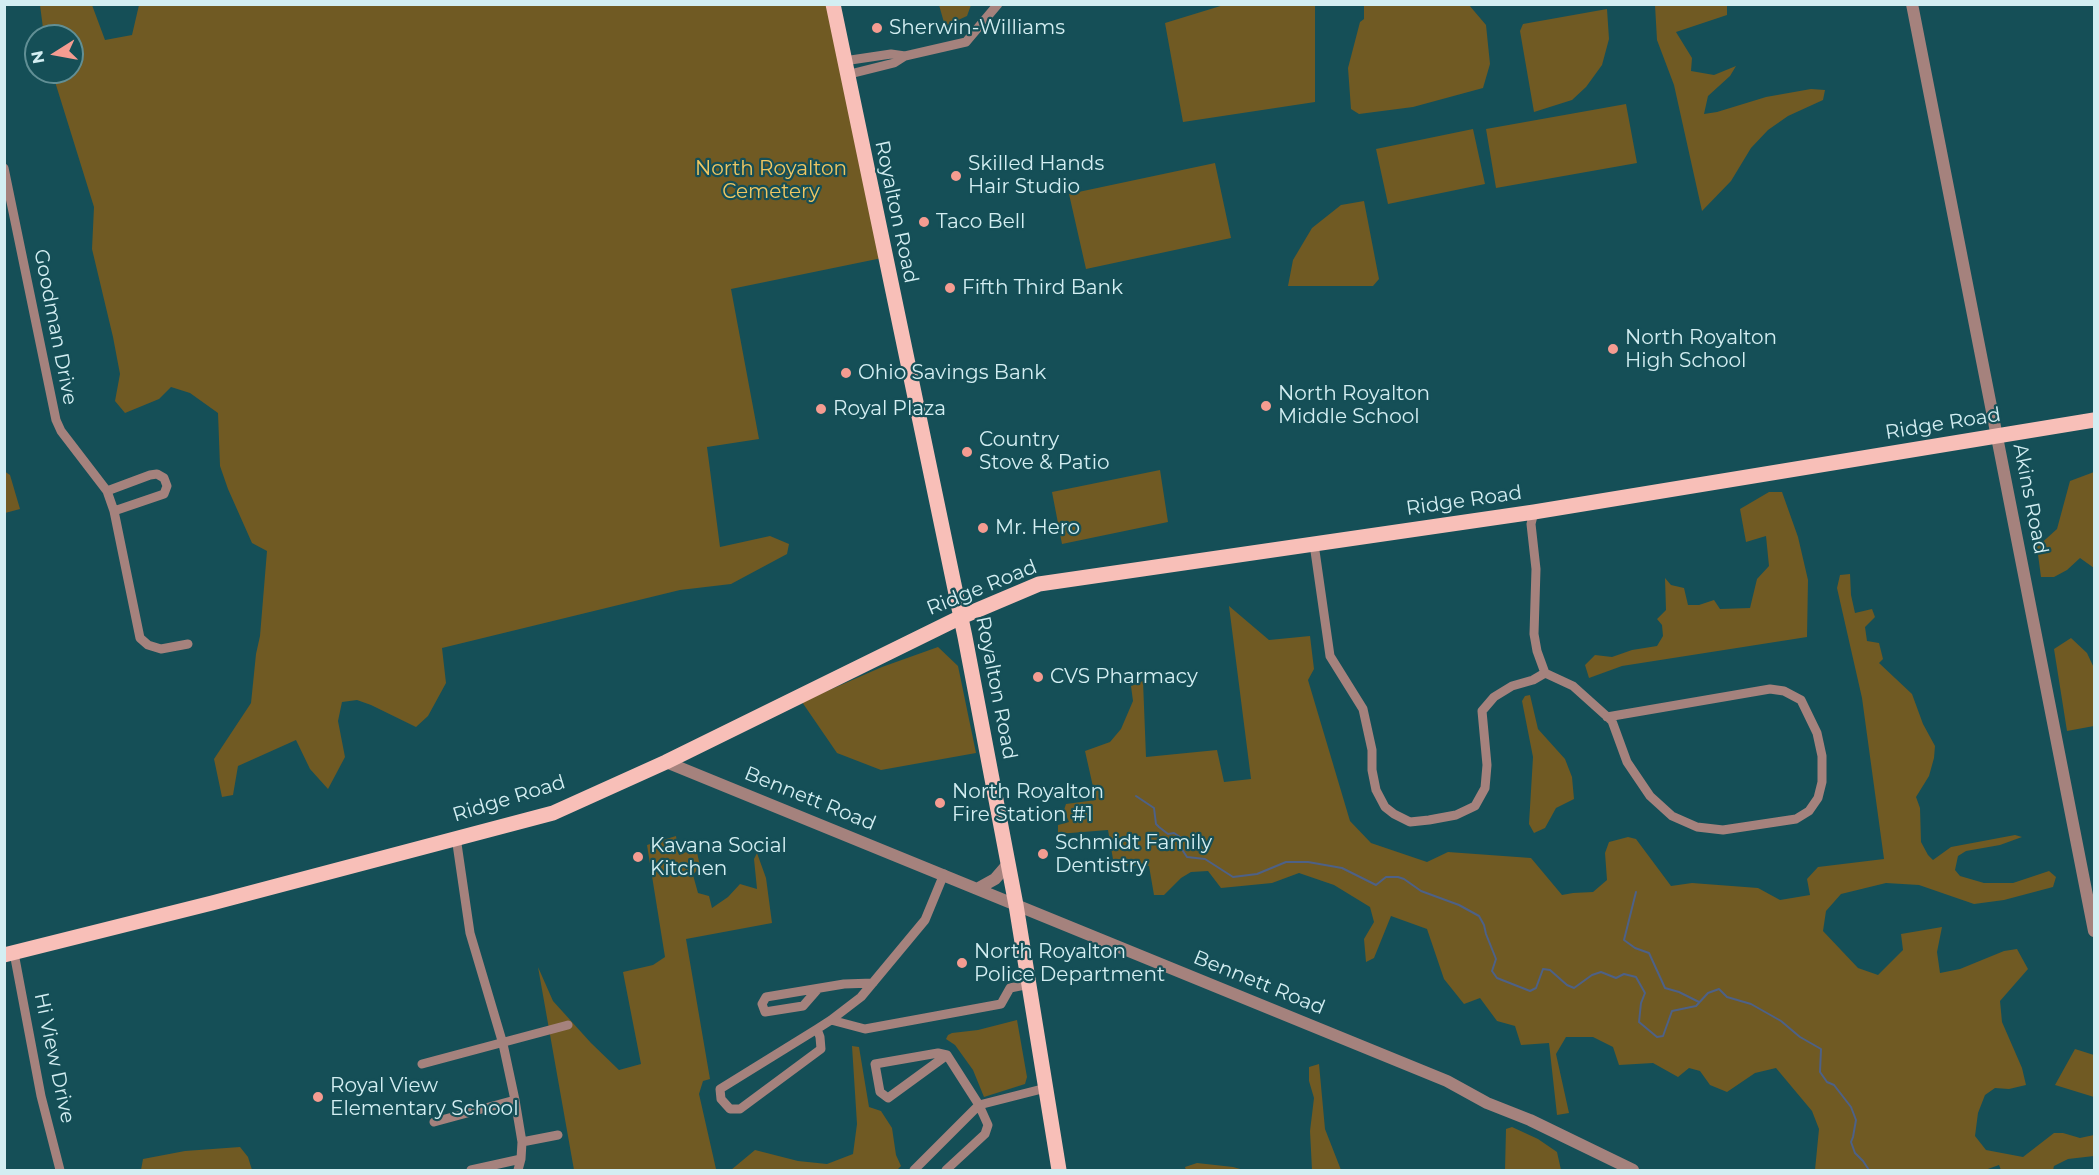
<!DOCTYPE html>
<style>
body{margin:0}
#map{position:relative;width:2099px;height:1175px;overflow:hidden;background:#154f57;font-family:Montserrat,sans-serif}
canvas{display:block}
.frame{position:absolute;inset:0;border:6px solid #d3eef2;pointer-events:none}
.north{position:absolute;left:24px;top:24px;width:60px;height:60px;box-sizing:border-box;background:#154f57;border:2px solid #618f95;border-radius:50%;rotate:259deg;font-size:16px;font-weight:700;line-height:24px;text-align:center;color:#d3eef2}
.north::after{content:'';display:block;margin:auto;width:21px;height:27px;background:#f59c91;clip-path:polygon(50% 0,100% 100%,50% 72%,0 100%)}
</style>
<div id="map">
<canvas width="2099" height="1175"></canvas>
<div class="frame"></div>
<div class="north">N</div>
</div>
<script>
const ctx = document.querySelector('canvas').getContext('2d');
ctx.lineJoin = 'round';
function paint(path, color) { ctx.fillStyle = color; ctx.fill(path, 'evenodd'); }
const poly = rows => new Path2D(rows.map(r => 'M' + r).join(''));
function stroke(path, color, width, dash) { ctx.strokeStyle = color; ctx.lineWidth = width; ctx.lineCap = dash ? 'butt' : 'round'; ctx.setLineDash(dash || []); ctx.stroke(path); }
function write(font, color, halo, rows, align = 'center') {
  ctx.font = font + ' Montserrat,sans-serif'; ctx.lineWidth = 4.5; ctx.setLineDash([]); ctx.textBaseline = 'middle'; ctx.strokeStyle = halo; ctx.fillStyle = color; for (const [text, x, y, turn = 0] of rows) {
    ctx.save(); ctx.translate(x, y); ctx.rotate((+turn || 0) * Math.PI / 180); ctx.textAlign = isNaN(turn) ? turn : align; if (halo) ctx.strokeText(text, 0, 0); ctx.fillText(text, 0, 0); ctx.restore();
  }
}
paint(poly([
 [1227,4,1315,5,1315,102,1183,122,1165,23],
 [40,5,92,5,105,40,132,35,139,5,828,5,882,258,731,289,759,439,707,447,720,547,770,536,789,544,787,554,731,584,680,590,442,648,446,683,428,716,416,727,371,705,357,700,342,702,338,721,345,757,328,789,310,769,296,740,238,766,233,795,222,797,214,759,251,703,256,654,260,636,267,551,252,543,228,489,220,466,218,413,190,393,171,387,159,399,125,413,115,401,120,374,113,337,92,249,94,207,52,72,72,72,72,36,44,36],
 [939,5,939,4,971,5,967,16,945,26],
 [1364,5,1469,5,1486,25,1490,64,1483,88,1413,107,1359,114,1351,109,1348,68,1360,22,1364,19],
 [1655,5,1727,5,1727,15,1676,32,1692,58,1691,71,1714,75,1736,66,1730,76,1708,96,1704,114,1717,112,1766,97,1811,89,1825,90,1823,100,1788,116,1768,130,1751,148,1731,181,1702,211,1674,85,1657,40],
 [1607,9,1609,39,1602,65,1586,87,1572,100,1534,112,1520,31,1523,24],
 [1626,104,1637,163,1496,188,1486,129],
 [1473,129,1485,184,1388,204,1376,149],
 [1215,163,1231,238,1086,269,1069,194],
 [1364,201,1379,279,1373,286,1288,286,1293,260,1312,228,1341,205],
 [1160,470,1168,522,1062,544,1052,492],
 [4,471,10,475,20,509,5,513],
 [2094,472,2094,568,2080,558,2067,570,2054,577,2041,577,2037,547,2057,529,2070,481],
 [1769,492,1782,492,1798,537,1808,580,1807,637,1622,666,1589,678,1585,665,1595,655,1612,657,1632,650,1657,646,1663,636,1662,625,1657,619,1666,610,1665,578,1671,585,1684,588,1688,605,1699,605,1714,600,1720,609,1750,608,1757,579,1769,566,1766,536,1746,542,1740,509],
 [1850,574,1851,595,1855,613,1872,609,1875,617,1865,627,1867,641,1879,643,1883,659,1879,663,1912,694,1923,724,1935,746,1934,758,1929,776,1916,797,1920,808,1921,842,1928,855,1933,860,1951,847,2015,835,2022,837,2000,845,1966,851,1958,856,1955,870,1960,876,1984,883,2013,883,2049,871,2056,877,2053,887,2004,900,1974,904,1919,885,1886,883,1841,894,1826,911,1823,931,1858,968,1878,975,1903,950,1901,934,1942,927,1937,952,1940,973,1960,969,2004,951,2017,949,2028,969,2000,1001,2002,1022,2022,1068,2026,1085,2009,1089,1995,1088,1985,1095,1978,1113,1975,1136,1986,1150,2023,1157,2054,1133,2063,1133,2080,1138,2094,1135,2094,1156,2068,1159,2054,1166,2053,1170,2001,1170,1999,1165,1985,1170,1815,1170,1819,1129,1812,1111,1776,1068,1755,1073,1727,1092,1710,1085,1700,1071,1689,1068,1678,1077,1653,1063,1619,1065,1613,1047,1593,1037,1566,1037,1556,1054,1569,1113,1557,1115,1549,1043,1521,1045,1515,1026,1497,1021,1480,998,1464,1004,1444,979,1427,929,1391,916,1374,958,1366,962,1364,939,1374,922,1370,907,1334,885,1299,873,1272,883,1221,888,1208,871,1191,872,1181,878,1164,895,1154,895,1149,866,1114,865,1108,830,1058,834,1058,825,1069,822,1064,810,1066,804,1096,800,1085,751,1110,742,1121,729,1133,701,1131,686,1143,681,1146,757,1217,750,1224,782,1251,779,1229,606,1269,640,1310,636,1314,669,1308,680,1350,821,1371,843,1427,862,1448,852,1531,858,1562,895,1573,893,1593,892,1607,880,1605,853,1609,842,1628,837,1636,839,1671,886,1692,883,1758,888,1780,900,1810,895,1807,879,1818,867,1884,859,1862,698,1837,588,1840,575],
 [2071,638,2087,653,2094,668,2094,726,2067,731,2054,649],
 [938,647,958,666,976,753,881,770,837,753,802,702,882,667],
 [1530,695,1538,729,1565,759,1572,777,1574,799,1556,808,1545,828,1534,833,1529,824,1533,757,1522,701,1525,696],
 [676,836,679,855,696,848,700,866,693,875,698,893,709,896,712,908,728,897,740,884,757,889,754,859,757,853,766,878,772,923,686,939,710,1079,703,1081,699,1094,716,1169,722,1170,574,1170,538,967,553,1001,591,1043,619,1070,641,1064,623,972,653,965,665,957,647,845],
 [1017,1020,1027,1077,1025,1084,984,1097,973,1070,955,1045,946,1039,948,1035,952,1033,978,1030],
 [852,1046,859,1047,869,1107,881,1111,892,1128,896,1155,901,1166,897,1170,731,1170,755,1150,798,1161,827,1164,853,1154,857,1124],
 [2075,1049,2094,1055,2094,1097,2055,1085],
 [1319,1064,1325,1129,1341,1170,1312,1170,1310,1131,1314,1098,1309,1081,1309,1067],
 [1512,1127,1538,1139,1557,1152,1561,1170,1505,1170,1506,1129],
 [240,1147,248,1157,252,1170,141,1170,143,1159,185,1151],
 [1197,1163,1233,1167,1244,1170,1186,1170,1185,1167]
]), '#705a23');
stroke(poly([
 [1136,796,1154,808,1156,824,1159,827,1168,834,1174,833,1180,837,1181,848,1187,857,1205,859,1233,877,1257,874,1286,862,1308,862,1342,868,1376,885,1386,877,1398,877,1404,879,1421,891,1459,905,1479,916,1484,925,1486,934,1496,959,1492,971,1497,978,1530,991,1536,988,1543,969,1550,970,1567,985,1574,988,1592,975,1601,972,1616,978,1624,974,1636,977,1645,993,1641,1003,1639,1022,1657,1037,1663,1036,1672,1011,1696,1006,1708,993,1719,989,1727,997,1751,1004,1781,1021,1800,1037,1821,1049,1820,1072,1827,1082,1834,1085,1851,1107,1856,1120,1853,1137,1851,1142,1855,1153,1863,1161,1869,1170],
 [1636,892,1624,940,1635,948,1649,953,1665,988,1679,992,1699,1002]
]), '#4d6187', 2);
stroke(poly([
 [844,61,891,54,905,56,966,42,998,4],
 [846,75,894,63,905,56],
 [4,168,56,420,61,431,107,491,114,511,140,638,148,645,161,649,188,644],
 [107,491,150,475,157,474,164,478,167,486,164,494,114,511],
 [1534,512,1531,524,1536,569,1534,634,1537,651,1545,673,1573,686,1612,721,1627,762,1650,796,1672,816,1697,827,1723,830,1796,819,1809,811,1818,798,1822,782,1822,756,1817,733,1801,700,1784,691,1770,689,1607,717],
 [1314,544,1330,656,1363,709,1372,750,1372,770,1376,790,1385,807,1394,814,1410,822,1429,820,1456,815,1475,806,1485,788,1487,765,1482,711,1494,697,1512,686,1533,680,1545,673],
 [456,837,470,933,503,1044,515,1100,522,1142,521,1159,518,1170],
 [14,953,41,1096,60,1170],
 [817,990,803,1006,765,1012,762,1004,766,997,844,984,873,983],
 [831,1020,865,1029,1001,1004,1010,988,1030,984],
 [817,1029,820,1037,821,1049,740,1109,730,1109,721,1099,720,1089,817,1029,831,1020,861,997,925,920,944,874],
 [422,1064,568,1025],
 [434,1122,515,1100],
 [522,1142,558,1135],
 [471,1170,521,1159],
 [914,1170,979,1105,1046,1088],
 [946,1170,985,1134,988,1125,979,1105,947,1055,938,1053,875,1064,880,1092,888,1098,947,1055]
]), '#a5827d', 9);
stroke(poly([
 [1912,4,2094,931],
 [666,762,1447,1081,1487,1103,1530,1120,1633,1170],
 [977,889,995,879,1008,864]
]), '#a5827d', 12);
stroke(poly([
 [833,4,965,637,1016,905,1059,1170],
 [4,955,212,903,553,813,666,762,961,617,1039,584,1534,512,2094,420]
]), '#f8bfb8', 15);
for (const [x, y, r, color] of [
 [877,28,6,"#f59c91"],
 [956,176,6,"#f59c91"],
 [924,222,6,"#f59c91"],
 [950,288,6,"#f59c91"],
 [1613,349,6,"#f59c91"],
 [846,373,6,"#f59c91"],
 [1266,406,6,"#f59c91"],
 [821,409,6,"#f59c91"],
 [967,452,6,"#f59c91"],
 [983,528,6,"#f59c91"],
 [1038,677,6,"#f59c91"],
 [940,803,6,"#f59c91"],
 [1043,854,6,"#f59c91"],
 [638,857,6,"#f59c91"],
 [962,963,6,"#f59c91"],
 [318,1097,6,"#f59c91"]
]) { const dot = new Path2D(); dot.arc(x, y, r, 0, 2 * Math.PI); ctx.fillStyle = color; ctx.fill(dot); stroke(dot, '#154f57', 2); }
write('20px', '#d3eef2', '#154f57', [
 ["Sherwin-Williams",889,28],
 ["Skilled Hands",968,164],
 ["Hair Studio",968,187],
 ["Taco Bell",936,222],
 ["Fifth Third Bank",962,288],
 ["North Royalton",1625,338],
 ["High School",1625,361],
 ["Ohio Savings Bank",858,373],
 ["North Royalton",1278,394],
 ["Middle School",1278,417],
 ["Royal Plaza",833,409],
 ["Country",979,440],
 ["Stove & Patio",979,463],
 ["Mr. Hero",995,528],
 ["CVS Pharmacy",1050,677],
 ["North Royalton",952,792],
 ["Fire Station #1",952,815],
 ["Schmidt Family",1055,843],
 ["Dentistry",1055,866],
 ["Kavana Social",650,846],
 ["Kitchen",650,869],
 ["North Royalton",974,952],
 ["Police Department",974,975],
 ["Royal View",330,1086],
 ["Elementary School",330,1109]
], 'left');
write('20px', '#efc662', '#154f57', [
 ["North Royalton",771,169],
 ["Cemetery",771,192]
]);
write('20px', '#d3eef2', '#154f57', [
 ["Royalton Road",896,212,78],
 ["Goodman Drive",55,327,79],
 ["Ridge Road",1943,424,-9],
 ["Akins Road",2030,499,79],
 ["Ridge Road",1464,501,-8],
 ["Ridge Road",982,588,-22],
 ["Royalton Road",996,688,79],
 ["Ridge Road",509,799,-17],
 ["Bennett Road",810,799,22],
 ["Bennett Road",1259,983,22],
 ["Hi View Drive",54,1058,78]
]);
</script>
